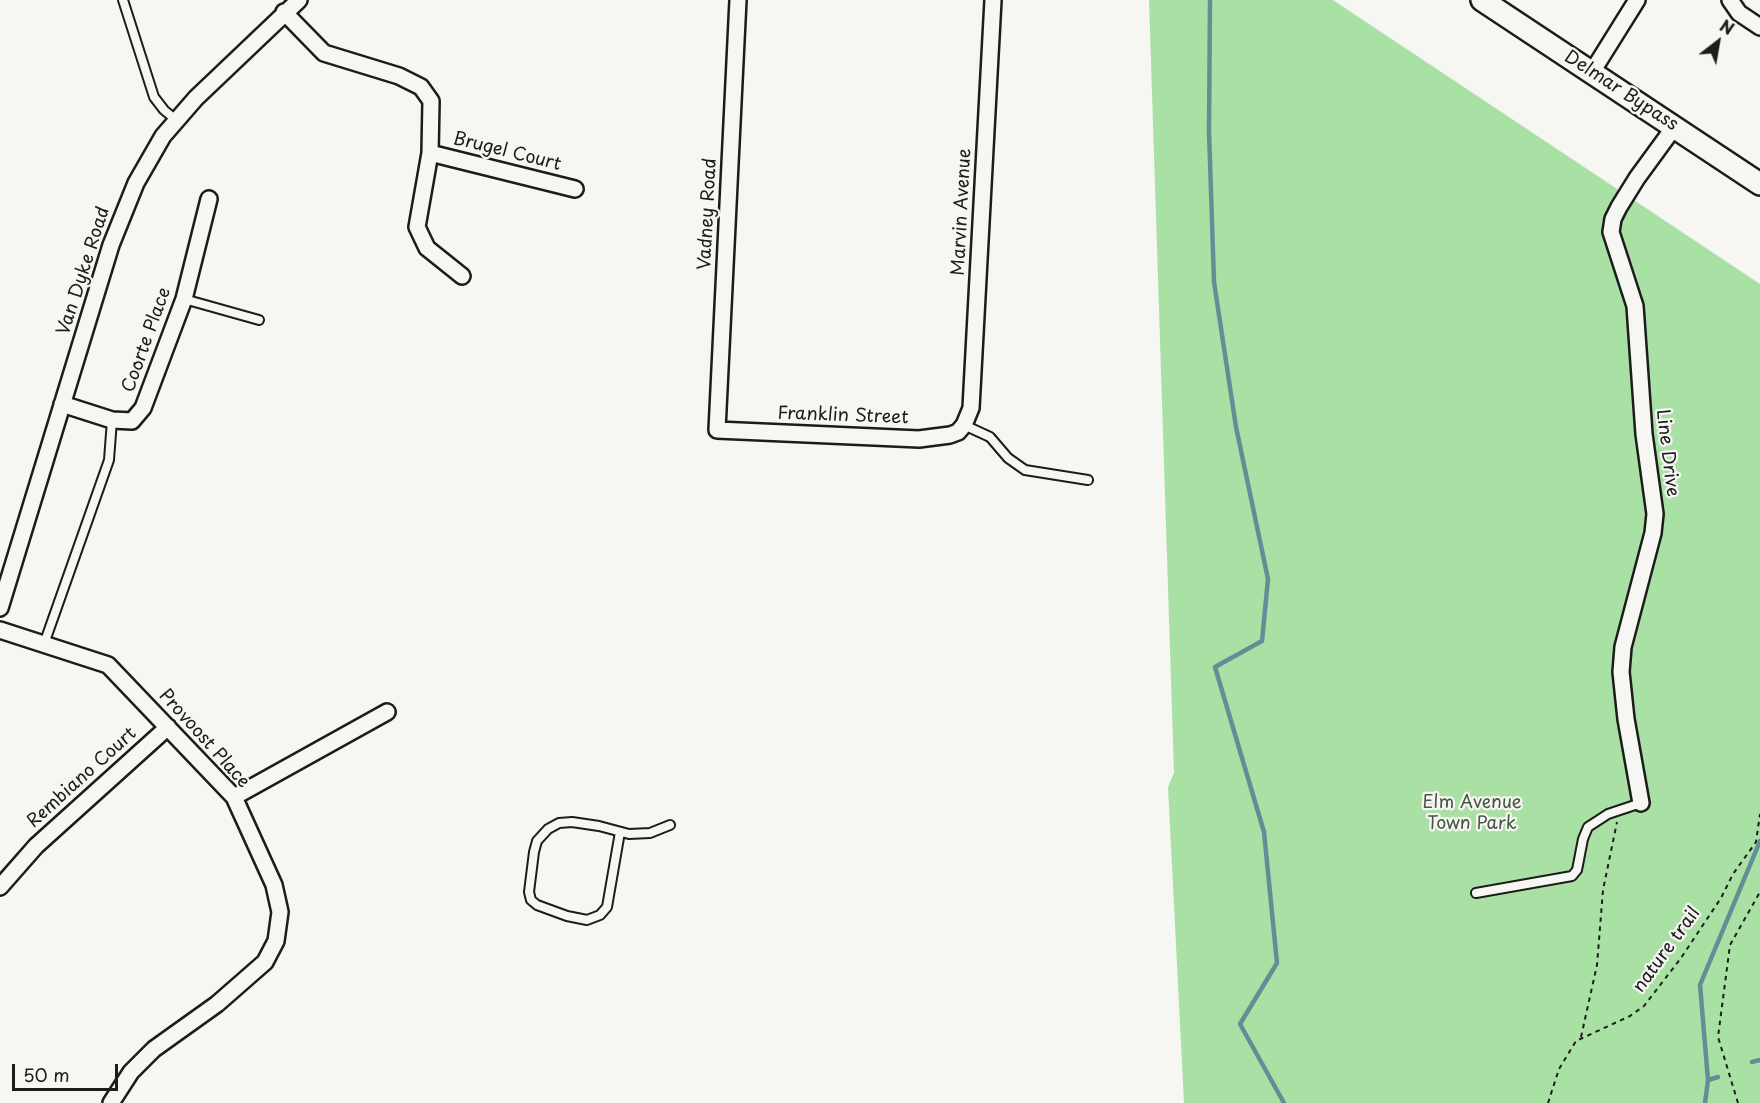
<!DOCTYPE html>
<style>
body{margin:0}
#map{position:relative;width:1760px;height:1103px;overflow:hidden;background:#f6f6f2;font-family:"Playpen Sans",sans-serif}
canvas{display:block}
.north{position:absolute;left:1688px;top:12px;width:60px;height:60px;-webkit-text-stroke:4px #f6f6f2;paint-order:stroke;rotate:31deg;font-size:16px;font-weight:700;line-height:24px;text-align:center;color:#1c1c1c}
.north::after{content:'';display:block;margin:auto;width:21px;height:27px;background:#1c1c1c;clip-path:polygon(50% 0,100% 100%,50% 72%,0 100%)}
.scale{position:absolute;left:12px;top:1064px;width:106px;height:27px;box-sizing:border-box;border:3px solid #1c1c1c;border-top:0;padding-left:8px;font-size:18px;line-height:21px;white-space:nowrap;color:#1c1c1c;-webkit-text-stroke:4px #f6f6f2;paint-order:stroke}
</style>
<div id="map">
<canvas width="1760" height="1103"></canvas>
<div class="north">N</div>
<div class="scale">50 m</div>
</div>
<script>
const ctx = document.querySelector('canvas').getContext('2d');
ctx.lineJoin = 'round';
function paint(path, color) { ctx.fillStyle = color; ctx.fill(path, 'evenodd'); }
const poly = rows => new Path2D(rows.map(r => 'M' + r).join(''));
function stroke(path, color, width, dash) { ctx.strokeStyle = color; ctx.lineWidth = width; ctx.lineCap = dash ? 'butt' : 'round'; ctx.setLineDash(dash || []); ctx.stroke(path); }
function write(font, color, halo, rows, align = 'center') {
  ctx.font = font + ' "Playpen Sans",sans-serif'; ctx.lineWidth = 4.5; ctx.setLineDash([]); ctx.textBaseline = 'middle'; ctx.strokeStyle = halo; ctx.fillStyle = color; for (const [text, x, y, turn = 0] of rows) {
    ctx.save(); ctx.translate(x, y); ctx.rotate((+turn || 0) * Math.PI / 180); ctx.textAlign = isNaN(turn) ? turn : align; if (halo) ctx.strokeText(text, 0, 0); ctx.fillText(text, 0, 0); ctx.restore();
  }
}
paint(poly([
 [1149,0,1333,0,1760,284,1760,1103,1184,1103,1168,787,1174,773]
]), '#a9e1a4');
stroke(poly([
 [1210,0,1209,131,1214,282,1236,427,1268,579,1262,641,1215,667,1264,832,1277,963,1240,1024,1284,1103],
 [1752,1062,1760,1060],
 [1708,1080,1718,1077],
 [1705,1103,1708,1080,1700,985,1760,841]
]), '#609096', 4.5);
const lane = poly([
 [123,0,154,97,164,110,176,120],
 [184,299,259,320],
 [964,425,990,437,1008,458,1025,470,1088,480],
 [44,644,109,460,112,420],
 [620,832,607,907,600,915,587,920,567,916,537,905,531,900,529,892,534,852,537,841,548,829,559,823,572,822,599,826,629,834,650,833,670,825],
 [1476,893,1572,876,1577,870,1583,839,1588,827,1608,814,1641,803]
]);
const street = poly([
 [738,0,717,430,919,439,950,435,958,432,964,425,971,408,993,0],
 [1730,0,1739,13,1760,27],
 [284,12,324,53,399,76,421,87,431,101,430,153,417,227,427,248,462,276],
 [1592,72,1637,0],
 [430,153,575,189],
 [62,404,112,420,132,421,143,408,184,299,209,199],
 [0,608,111,245,136,183,163,136,196,98,299,0],
 [0,630,108,665,234,797,274,885,280,912,276,941,265,962,217,1004,154,1049,131,1072,111,1103],
 [234,797,387,712],
 [1641,803,1626,719,1621,672,1623,647,1653,533,1655,514,1644,434,1635,306,1611,232,1613,219,1619,207,1637,178,1675,126],
 [0,887,36,846,168,727]
]);
const secondary = poly([
 [1482,0,1760,184]
]);
stroke(lane, '#1c1c1c', 12);
stroke(street, '#1c1c1c', 20);
stroke(secondary, '#1c1c1c', 26);
stroke(poly([
 [1581,1037,1597,965,1603,890,1617,822],
 [1548,1103,1559,1069,1576,1041,1630,1016,1644,1006,1681,958,1721,898,1733,874,1756,842,1760,814],
 [1738,1103,1718,1037,1730,945,1760,892]
]), '#1c1c1c', 2, [4.5, 4.5]);
stroke(lane, '#f6f6f2', 8);
stroke(street, '#f6f6f2', 15);
stroke(secondary, '#f6f6f2', 21);
write('18px', '#1c1c1c', '#f6f6f2', [
 ["Delmar Bypass",1621,91,33],
 ["Brugel Court",507,152,14],
 ["Marvin Avenue",962,212,-87],
 ["Vadney Road",708,214,-87],
 ["Van Dyke Road",84,271,-72],
 ["Coorte Place",147,340,-70],
 ["Franklin Street",843,416,2],
 ["Line Drive",1667,453,83],
 ["Provoost Place",204,739,48],
 ["Rembiano Court",82,778,-42],
 ["nature trail",1667,950,-54]
]);
write('18px', '#465745', '#f6f6f2', [
 ["Elm Avenue",1472,803],
 ["Town Park",1472,824]
]);
</script>
